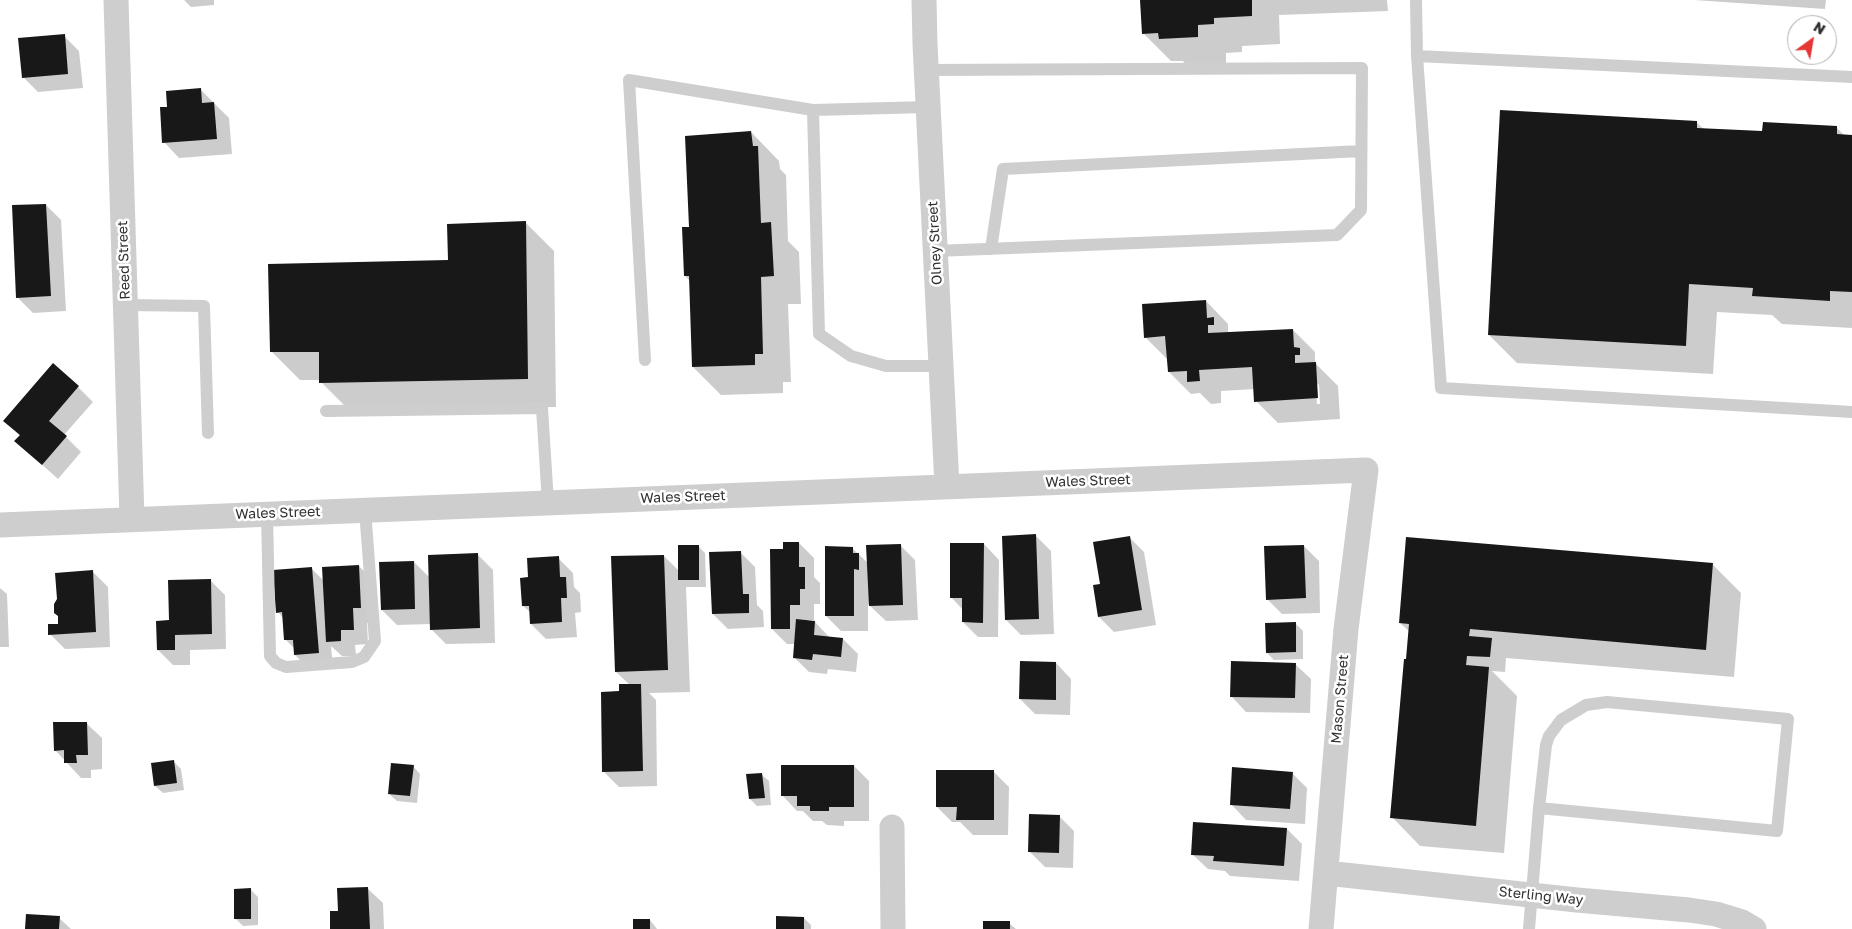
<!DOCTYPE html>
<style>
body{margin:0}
#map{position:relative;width:1852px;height:929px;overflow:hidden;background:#fff;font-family:"Golos Text",sans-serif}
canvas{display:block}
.north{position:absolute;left:1787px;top:15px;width:50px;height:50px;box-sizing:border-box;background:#fff;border:1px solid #adadad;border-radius:50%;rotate:32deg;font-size:14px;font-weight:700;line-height:20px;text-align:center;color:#313131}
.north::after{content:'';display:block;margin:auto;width:18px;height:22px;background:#e63634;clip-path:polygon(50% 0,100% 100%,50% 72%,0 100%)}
</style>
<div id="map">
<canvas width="1852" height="929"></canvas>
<div class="north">N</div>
</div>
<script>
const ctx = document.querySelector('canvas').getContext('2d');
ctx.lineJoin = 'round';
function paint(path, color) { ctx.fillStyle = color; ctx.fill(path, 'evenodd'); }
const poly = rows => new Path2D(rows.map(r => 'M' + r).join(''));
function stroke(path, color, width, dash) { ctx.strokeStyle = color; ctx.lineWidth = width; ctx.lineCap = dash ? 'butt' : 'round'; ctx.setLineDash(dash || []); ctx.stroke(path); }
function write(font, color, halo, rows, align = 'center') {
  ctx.font = font + ' "Golos Text",sans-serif'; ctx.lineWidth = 5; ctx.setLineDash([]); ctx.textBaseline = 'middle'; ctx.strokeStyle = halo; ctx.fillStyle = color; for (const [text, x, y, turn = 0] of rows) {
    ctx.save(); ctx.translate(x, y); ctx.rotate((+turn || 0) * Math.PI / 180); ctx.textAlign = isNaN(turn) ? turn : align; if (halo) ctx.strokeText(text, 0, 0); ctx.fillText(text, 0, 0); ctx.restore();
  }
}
paint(poly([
 [184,0,214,0,214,5,191,7],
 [1142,0,1387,0,1388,11,1279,15,1280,44,1242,46,1242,52,1226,53,1226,65,1188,67,1183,61,1171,61,1143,33],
 [1694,0,1826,0,1825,9],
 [64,36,79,51,83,88,38,92,23,77],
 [200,89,229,118,232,154,179,158,164,142,168,108],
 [1696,122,1704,129,1763,133,1836,127,1845,136,1852,137,1852,328,1782,324,1772,315,1717,312,1713,374,1517,363,1489,335],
 [751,132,779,161,780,169,786,175,788,241,799,252,801,304,788,304,791,382,783,382,783,393,721,395,693,367,690,281,685,276],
 [46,205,61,220,66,311,33,313,17,297],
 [526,223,554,251,556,407,349,410,321,382,321,380,300,380,272,352],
 [1206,301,1228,324,1228,334,1293,330,1315,352,1315,363,1338,386,1340,419,1278,423,1256,401,1255,389,1221,391,1221,403,1211,404,1200,393,1191,394,1169,372,1167,359,1145,337],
 [1316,382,1319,385,1320,404,1317,404],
 [78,387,93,402,64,435,81,452,58,479,16,441,20,436,5,421],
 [1036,536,1051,551,1054,634,1021,635,1006,620],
 [1129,537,1144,552,1156,625,1114,632,1099,617,1101,585],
 [799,543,814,558,814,577,820,583,820,604,814,604,814,620,808,620,808,622,815,622,830,638,843,639,858,654,856,672,828,669,827,674,809,672,794,657,795,644,787,644,772,629,785,550],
 [984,544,999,560,998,637,978,637,963,622,963,610,951,597],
 [900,545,915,560,918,620,886,621,868,604,868,631,841,631,826,616,852,548,869,564],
 [698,546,705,553,706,587,686,587,690,692,649,693,656,700,657,786,619,787,604,772,620,693,630,685,616,672,664,556,679,571],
 [1304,546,1319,561,1320,613,1282,614,1267,599],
 [740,552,755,567,757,605,763,611,764,627,728,629,713,614],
 [477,554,493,570,495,643,446,644,431,629,431,624,397,625,382,610,414,562,430,578],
 [558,558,573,573,574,587,580,593,581,612,575,613,577,637,546,639,531,624,530,612,523,606,530,578],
 [1713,565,1741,593,1734,677,1506,658,1505,672,1492,671,1517,696,1504,853,1420,846,1392,817,1409,661,1410,632,1400,623],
 [359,566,374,581,376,623,367,623,368,644,355,645,356,656,342,656,331,646,333,668,310,670,295,655,295,649,286,640,284,619,278,612,311,568,324,581],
 [93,572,108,587,110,647,65,649,50,634,60,625],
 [210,580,225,595,226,649,190,650,190,665,173,665,158,650,170,622],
 [0,588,7,594,9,647,0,647],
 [1295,623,1303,631,1303,659,1274,660,1267,653],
 [1056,663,1071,679,1070,715,1035,714,1020,699],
 [1295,664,1311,679,1310,713,1246,712,1231,696],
 [86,723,102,738,102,769,91,770,91,778,81,778,55,750],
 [173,761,181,769,184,790,163,793,155,786],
 [413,766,420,774,417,803,397,801,389,794],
 [854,766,869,781,869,821,844,821,844,826,827,825,822,821,813,821,803,811,797,811,782,795],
 [994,772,1009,787,1008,835,973,835,960,822,952,822,937,807],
 [1292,773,1307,788,1305,824,1246,820,1231,804],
 [761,774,769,781,771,805,757,806,750,799],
 [1059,816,1074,831,1073,868,1045,867,1030,852],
 [1287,829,1302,844,1299,881,1230,876,1225,871,1208,869,1192,854],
 [367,888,383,903,384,929,331,929,340,912],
 [251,890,258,897,258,925,243,926,235,918],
 [59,918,71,929,26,929],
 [804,918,811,925,811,929,777,929],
 [650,920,657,929,634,929],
 [1009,923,1016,929,984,929]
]), '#0003');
paint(poly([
 [1140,0,1252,0,1252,16,1214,18,1214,24,1198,25,1198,37,1159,39,1158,33,1142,34],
 [65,34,68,74,22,78,18,38],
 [201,88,202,103,214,102,217,139,162,143,160,107,167,107,166,91],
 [1500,110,1697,121,1697,128,1762,131,1763,122,1837,126,1837,134,1852,135,1852,292,1830,291,1830,301,1752,296,1753,288,1689,284,1686,346,1488,335],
 [751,131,753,146,758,146,761,223,771,222,774,276,761,277,763,354,755,354,755,365,692,367,689,276,684,276,682,227,689,227,685,136],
 [46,204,51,296,16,298,12,205],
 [526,221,528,379,319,383,319,352,270,352,268,264,448,260,447,224],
 [1206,300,1207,318,1214,317,1214,325,1208,325,1208,333,1293,329,1294,347,1300,348,1300,355,1295,355,1295,363,1316,362,1318,398,1254,402,1252,367,1199,370,1200,381,1187,382,1187,371,1168,372,1165,336,1144,338,1142,304],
 [53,363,79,386,49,421,67,436,42,465,14,441,20,435,3,421],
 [1036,534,1039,619,1005,620,1002,536],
 [1130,536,1142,610,1098,617,1093,585,1100,584,1093,542],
 [1406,537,1713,563,1706,650,1470,629,1469,636,1492,638,1490,657,1467,656,1466,665,1489,667,1476,826,1390,818,1404,659,1406,659,1409,624,1399,623],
 [783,542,799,542,799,567,805,567,805,589,800,589,800,605,790,605,790,629,771,629,770,549,783,549],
 [950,543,984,543,983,623,962,622,962,598,950,598],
 [901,544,903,605,869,606,866,545],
 [678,545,699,545,699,580,678,580],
 [1304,545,1306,598,1266,600,1264,546],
 [825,546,853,547,853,553,859,553,859,570,854,569,854,616,825,616],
 [741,551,743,594,749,594,749,613,712,614,709,552],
 [478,553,480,628,430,630,428,555],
 [664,555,668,670,615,672,611,556],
 [559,556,560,577,566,577,567,598,561,598,562,622,530,624,529,606,522,606,520,578,528,577,527,558],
 [414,561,415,609,381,610,379,562],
 [359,565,361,608,353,608,354,630,341,630,341,641,326,642,322,567],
 [312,567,319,653,294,655,293,640,284,640,282,612,276,613,273,570],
 [93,570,96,632,48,635,48,624,58,624,58,616,54,613,54,604,57,599,55,573],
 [211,579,212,634,175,635,175,650,157,650,156,621,169,620,168,580],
 [796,619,815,621,814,635,843,638,841,657,813,654,812,660,793,658],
 [1296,622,1296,652,1266,653,1265,623],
 [1020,661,1056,662,1056,700,1019,699],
 [1231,661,1296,663,1295,698,1230,697],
 [619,684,641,684,643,771,602,772,601,692,619,691],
 [53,722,87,722,88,755,76,755,77,763,64,763,64,750,54,751],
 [174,760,177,783,154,786,151,763],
 [391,763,414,765,410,796,388,794],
 [781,765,854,765,854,807,829,807,829,811,810,811,810,806,797,806,797,796,781,796],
 [1232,767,1293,772,1290,809,1230,805],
 [936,770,994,770,994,820,956,820,957,807,936,807],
 [762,773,765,798,749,799,746,774],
 [1029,814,1060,815,1059,853,1028,852],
 [1193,822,1287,828,1284,866,1213,861,1214,856,1191,855],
 [368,887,370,929,330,929,330,911,338,911,337,888],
 [251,888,251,919,234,919,234,889],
 [26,914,60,916,59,929,25,929],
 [776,916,804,917,804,929,776,929],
 [633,919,650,919,650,929,633,929],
 [983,921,1010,921,1010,929,983,929]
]), '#181818');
stroke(poly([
 [1416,0,1417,56,1441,388,1852,412],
 [1417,56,1852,77],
 [926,70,1362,68,1361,210,1337,235,935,251],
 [813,110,819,334,851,356,886,366,941,366],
 [991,249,1003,169,1361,151],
 [125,305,204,306,208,433],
 [645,360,629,80,813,110,928,107],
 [326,411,542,408,548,503],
 [267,514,270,656,276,663,286,667,352,662,364,657,375,641,365,510],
 [1529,929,1539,808,1546,745,1549,736,1561,720,1586,705,1607,702,1788,719,1777,831,1539,808]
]), '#cecece', 12);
stroke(poly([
 [116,0,132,519],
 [924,0,925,44,947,486],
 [0,525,1366,470,1346,629,1321,929],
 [892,827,893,929],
 [1326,873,1577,900,1689,910,1716,914,1742,922,1754,929]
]), '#cecece', 25);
write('14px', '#313131', '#fff', [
 ["Olney Street",935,243,-93],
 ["Reed Street",124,260,-92],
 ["Wales Street",1088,481,-2],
 ["Wales Street",683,497,-2],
 ["Wales Street",278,513,-2],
 ["Mason Street",1340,699,-85],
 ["Sterling Way",1541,896,6]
]);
</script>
